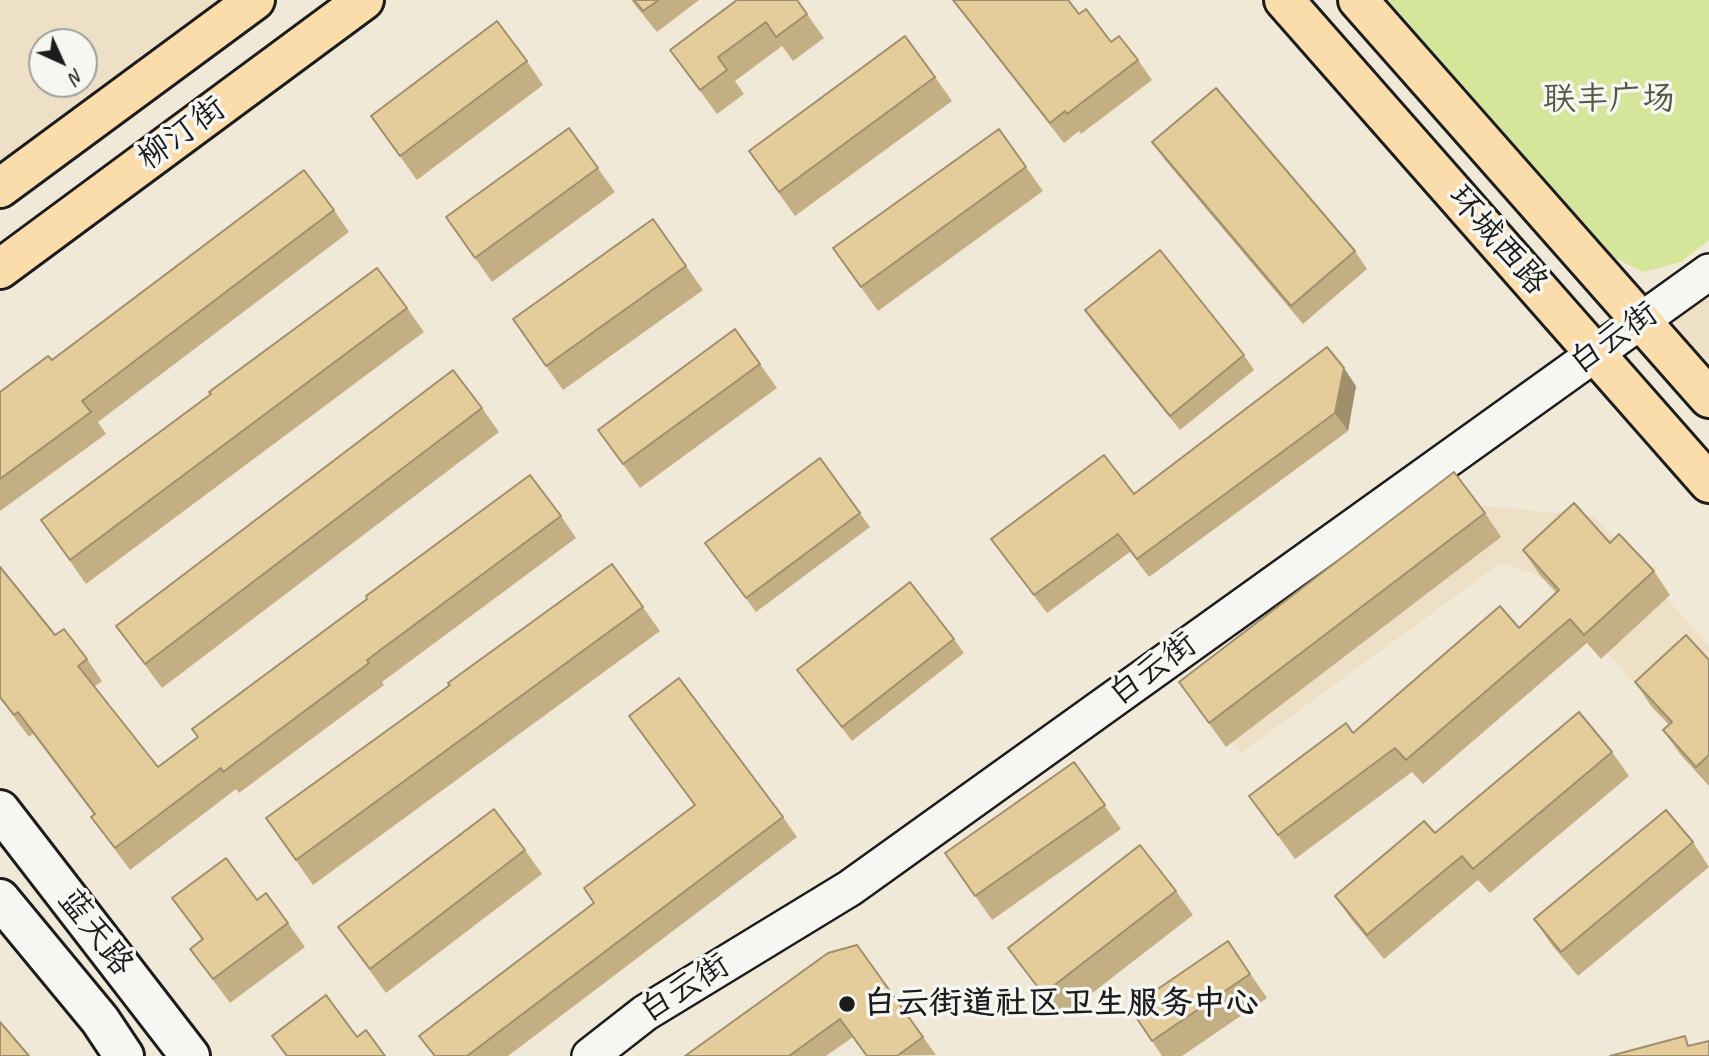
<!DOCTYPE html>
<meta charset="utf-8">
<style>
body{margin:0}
#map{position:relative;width:1709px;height:1056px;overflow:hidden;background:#f1e9d8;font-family:Caveat,sans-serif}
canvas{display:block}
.north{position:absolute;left:28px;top:28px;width:70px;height:70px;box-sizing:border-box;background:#f6f6f2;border:2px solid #9f9f9c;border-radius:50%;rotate:135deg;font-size:19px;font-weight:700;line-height:28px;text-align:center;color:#1c1c1c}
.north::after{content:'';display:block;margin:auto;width:24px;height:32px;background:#1c1c1c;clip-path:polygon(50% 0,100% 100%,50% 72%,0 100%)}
</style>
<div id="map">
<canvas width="1709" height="1056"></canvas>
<div class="north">N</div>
</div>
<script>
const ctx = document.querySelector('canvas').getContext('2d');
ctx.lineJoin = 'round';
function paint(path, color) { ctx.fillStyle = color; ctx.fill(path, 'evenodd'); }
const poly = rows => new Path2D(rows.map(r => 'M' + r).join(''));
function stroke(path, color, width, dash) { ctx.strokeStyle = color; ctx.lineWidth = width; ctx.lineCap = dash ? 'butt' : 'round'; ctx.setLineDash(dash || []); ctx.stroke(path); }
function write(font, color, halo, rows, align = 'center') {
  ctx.font = font + ' Caveat,"LXGW WenKai TC",sans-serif'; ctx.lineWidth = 7; ctx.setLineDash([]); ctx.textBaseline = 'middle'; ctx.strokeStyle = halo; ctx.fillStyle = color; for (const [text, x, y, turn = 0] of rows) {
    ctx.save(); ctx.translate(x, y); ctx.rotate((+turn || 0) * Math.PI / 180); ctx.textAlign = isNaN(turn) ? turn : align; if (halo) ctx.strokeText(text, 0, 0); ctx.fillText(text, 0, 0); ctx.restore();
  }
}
paint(poly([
 [0,0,238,0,0,174],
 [42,42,84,42,84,84,42,84],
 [1709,289,1709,369,1682,339,1671,315],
 [1476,505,1595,517,1709,646,1709,767,1539,576,1501,563,1241,753,1205,704]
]), '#ede0c6');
paint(poly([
 [1388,0,1709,0,1709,240,1681,262,1643,272,1615,258]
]), '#d5e599');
const minor = poly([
 [590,1056,645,1013,850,888,1709,272]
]);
const tertiary = poly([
 [0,810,190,1056],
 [0,899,100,1020,124,1056]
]);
const primary = poly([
 [1284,0,1709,483],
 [1358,0,1709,398],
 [0,188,255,0],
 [0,269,364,0]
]);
stroke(minor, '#1c1c1c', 40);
stroke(tertiary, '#1c1c1c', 44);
stroke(primary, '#1c1c1c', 44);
stroke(minor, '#f6f6f2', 35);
stroke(tertiary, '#f6f6f2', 38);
stroke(primary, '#fbddab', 38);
paint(poly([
 [631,0,699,0,657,32],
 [737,0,807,14,824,38,793,61,782,46,735,81,744,94,717,114,670,50],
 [952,0,1068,0,1079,14,1111,42,1138,60,1152,80,1081,134,1079,131,1064,143],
 [527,61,543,85,417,180,371,116],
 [935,77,952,101,795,216,749,151],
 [569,128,615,192,492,282,446,217],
 [999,129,1043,191,878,311,833,248],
 [1152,142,1355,251,1367,269,1303,324,1165,160],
 [334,210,349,232,98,422,106,434,0,511,0,392,52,360],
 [653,219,703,290,563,390,513,319],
 [407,308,424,332,86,584,41,520,211,394],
 [1085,310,1244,355,1254,370,1180,430,1095,325],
 [760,364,777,388,640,488,598,430],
 [1356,386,1348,431,1149,577,1130,552,1047,613,991,539,1134,494],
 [482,408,499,432,162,688,116,626],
 [820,458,870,527,756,612,705,543],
 [1485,513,1501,537,1226,747,1179,682],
 [561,516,576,538,382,682,384,685,239,793,236,789,130,870,91,817,94,815,33,734,29,737,0,698,0,567,55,635,87,659,102,681,94,687,158,767],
 [1610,543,1654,571,1670,595,1601,659,1587,643,1423,784,1412,772,1295,859,1249,796,1353,733,1519,628,1557,593,1539,574,1523,550],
 [612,564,660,631,313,885,266,818,450,685],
 [954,639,964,653,852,741,797,670],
 [1709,660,1709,786,1680,754,1663,730,1669,725,1651,706,1635,682],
 [629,716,783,817,797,837,508,1056,434,1056,419,1036,594,903,584,888,695,805],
 [1612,752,1629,776,1490,893,1478,880,1384,959,1352,920,1335,896,1435,833],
 [1074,762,1121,829,992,920,945,853],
 [1693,842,1709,867,1578,976,1551,944,1534,919],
 [525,850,542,874,386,993,338,927],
 [1176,891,1193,915,1060,1018,1008,948],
 [172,898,257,900,288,923,305,947,230,1003,190,949,202,940],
 [1228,941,1267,998,1182,1056,1162,1056,1130,1008],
 [828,953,923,1037,936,1055,867,1056,853,1037,826,1056,685,1056]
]), '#c4af85');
paint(poly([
 [1344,368,1356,386,1348,431,1335,413]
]), '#a08f6c');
const building = poly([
 [634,0,659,0,643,11,634,0],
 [737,0,797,0,807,14,776,37,766,22,718,57,727,70,700,90,670,50,737,0],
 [953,0,1068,0,1079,14,1086,9,1111,42,1119,36,1138,60,1067,114,1065,111,1050,123,953,0],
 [497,21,527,61,400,156,371,116,497,21],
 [905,36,935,77,779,192,749,151,905,36],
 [1216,88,1355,251,1291,306,1152,142,1216,88],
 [569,128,598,168,475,258,446,217,569,128],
 [999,129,1026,167,861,287,833,248,999,129],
 [304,170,334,210,82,401,91,412,0,479,0,392,48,356,52,360,304,170],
 [653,219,686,266,546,366,513,319,653,219],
 [1160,250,1244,355,1170,416,1085,310,1160,250],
 [377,268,407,308,70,560,41,520,211,394,209,392,377,268],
 [735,329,760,364,623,464,598,430,735,329],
 [1327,347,1344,368,1335,413,1137,559,1118,534,1034,595,991,539,1104,455,1134,494,1327,347],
 [453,370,482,408,145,664,116,626,453,370],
 [820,458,860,513,746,598,705,543,820,458],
 [1454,472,1485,513,1209,723,1179,682,1454,472],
 [530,475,561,516,367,660,369,663,223,772,221,768,115,848,91,817,95,814,18,712,14,715,0,697,0,567,55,635,64,629,87,659,78,666,158,767,198,737,192,729,367,599,366,596,530,475],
 [1574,503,1610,543,1619,534,1654,571,1584,635,1570,619,1406,760,1395,748,1278,835,1249,796,1346,723,1353,733,1500,606,1519,628,1559,590,1523,550,1574,503],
 [612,564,643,607,296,860,266,818,450,685,448,683,612,564],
 [910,582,954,639,842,727,797,670,910,582],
 [1686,635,1709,660,1709,755,1696,767,1663,730,1672,722,1635,682,1686,635],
 [679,678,783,817,467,1056,435,1056,419,1036,594,903,584,888,695,805,629,716,679,678],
 [1579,712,1612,752,1473,869,1462,856,1367,935,1335,896,1424,821,1435,833,1579,712],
 [1074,762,1105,805,975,896,945,853,1074,762],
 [494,809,525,850,370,969,338,927,494,809],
 [1666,810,1693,842,1561,952,1534,919,1666,810],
 [1140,845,1176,891,1043,994,1008,948,1140,845],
 [226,858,257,900,266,893,288,923,213,979,190,949,203,939,172,898,226,858],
 [1228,941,1250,974,1152,1041,1130,1008,1228,941],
 [857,945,923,1037,897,1056,867,1056,840,1019,789,1056,685,1056,828,953,857,945],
 [326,995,357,1037,366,1030,385,1056,287,1056,272,1036,326,995],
 [0,1022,29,1056,0,1056,0,1022],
 [1685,1036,1688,1046,1709,1041,1709,1056,1610,1056,1685,1036]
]);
paint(building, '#e4cc9b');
stroke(building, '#a08f6c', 2);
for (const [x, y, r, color] of [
 [847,1004,9,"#1c1c1c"]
]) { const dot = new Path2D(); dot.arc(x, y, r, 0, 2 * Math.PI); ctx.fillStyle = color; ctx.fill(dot); stroke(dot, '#f6f6f2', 2.5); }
write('33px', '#545842', '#f6f6f2', [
 ["联丰广场",1609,100]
]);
write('33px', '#1c1c1c', '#f6f6f2', [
 ["柳汀街",182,134,-36],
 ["环城西路",1497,241,49],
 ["白云街",1614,339,-35],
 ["白云街",1153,670,-36],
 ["蓝天路",95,933,52],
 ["白云街",685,989,-32]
]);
write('bold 33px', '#1c1c1c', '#f6f6f2', [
 ["白云街道社区卫生服务中心",863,1004]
], 'left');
</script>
